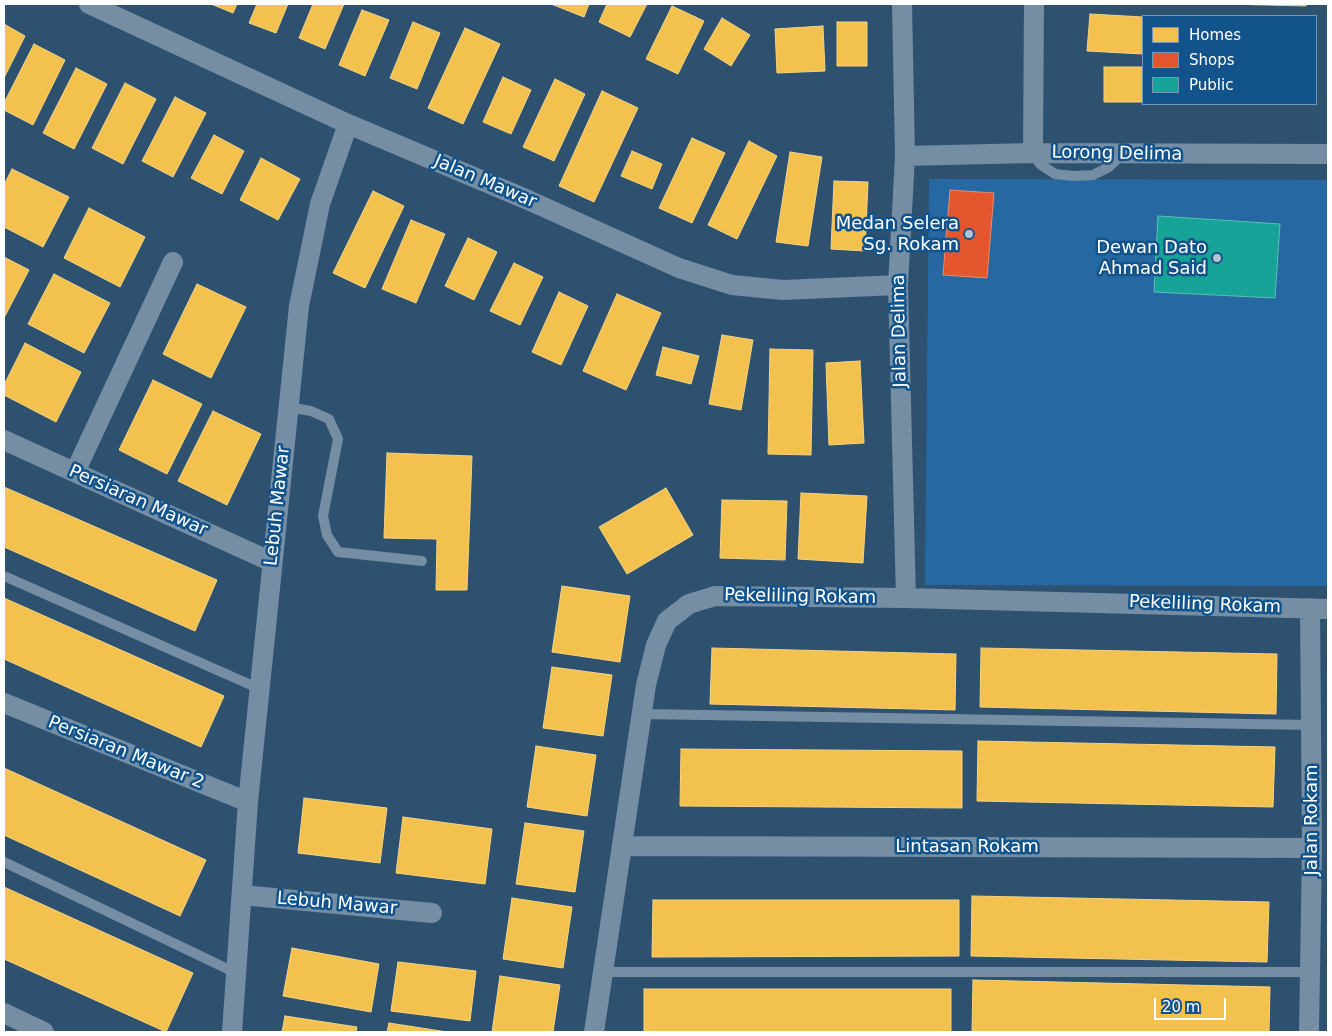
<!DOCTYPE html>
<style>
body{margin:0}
#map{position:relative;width:1332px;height:1036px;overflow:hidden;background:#2e5170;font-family:"DejaVu Sans",sans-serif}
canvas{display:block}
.frame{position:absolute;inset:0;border:5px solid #fff;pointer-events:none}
.legend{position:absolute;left:1142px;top:15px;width:175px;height:90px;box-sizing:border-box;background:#13538b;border:1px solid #7198b9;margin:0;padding:6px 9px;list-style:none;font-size:15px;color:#fff}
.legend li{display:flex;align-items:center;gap:10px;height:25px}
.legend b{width:25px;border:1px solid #7198b9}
.scale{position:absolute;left:1154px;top:998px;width:72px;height:22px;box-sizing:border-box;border:2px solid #fff;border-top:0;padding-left:6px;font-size:15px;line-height:18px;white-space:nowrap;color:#fff;-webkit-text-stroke:4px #13538b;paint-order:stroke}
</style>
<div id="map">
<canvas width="1332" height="1036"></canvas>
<div class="frame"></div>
<ul class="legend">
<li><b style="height:14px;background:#f2c14e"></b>Homes</li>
<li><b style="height:14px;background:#e4572e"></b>Shops</li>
<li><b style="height:14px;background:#17a398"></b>Public</li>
</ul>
<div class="scale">20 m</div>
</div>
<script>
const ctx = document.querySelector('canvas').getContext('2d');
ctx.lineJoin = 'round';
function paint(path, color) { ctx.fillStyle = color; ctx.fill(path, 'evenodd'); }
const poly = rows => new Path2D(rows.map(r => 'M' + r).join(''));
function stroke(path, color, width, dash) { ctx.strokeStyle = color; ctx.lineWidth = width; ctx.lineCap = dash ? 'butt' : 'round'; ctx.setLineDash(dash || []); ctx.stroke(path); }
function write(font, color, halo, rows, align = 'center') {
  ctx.font = font + ' "DejaVu Sans",sans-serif'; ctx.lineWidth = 5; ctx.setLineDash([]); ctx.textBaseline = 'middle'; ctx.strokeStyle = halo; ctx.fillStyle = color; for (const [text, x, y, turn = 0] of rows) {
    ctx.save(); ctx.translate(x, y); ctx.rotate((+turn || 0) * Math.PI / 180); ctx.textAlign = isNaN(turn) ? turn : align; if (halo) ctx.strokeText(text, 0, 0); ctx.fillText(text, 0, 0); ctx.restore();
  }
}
paint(poly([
 [929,179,1328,180,1328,586,925,585]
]), '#2669a2');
const homes = poly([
 [211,4,237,4,233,13,211,4],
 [257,4,288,4,276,33,249,23,257,4],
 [313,4,344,4,325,49,299,38,313,4],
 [551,4,589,4,584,17,551,4],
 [607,4,647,4,630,37,599,22,607,4],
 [1225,4,1306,4,1306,6,1225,4],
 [672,6,704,21,678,74,646,59,672,6],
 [362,10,389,20,365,76,339,65,362,10],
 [1090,14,1143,17,1143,54,1087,51,1090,14],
 [722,18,750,35,731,66,704,49,722,18],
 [413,22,440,33,417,89,390,78,413,22],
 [837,22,867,22,867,66,837,66,837,22],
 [4,24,25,36,4,78,4,24],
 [823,26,825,71,777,73,775,29,823,26],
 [465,28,500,44,463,124,428,108,465,28],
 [34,44,65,60,33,125,4,110,4,103,34,44],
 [1104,67,1143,67,1143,102,1104,102,1104,67],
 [76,68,107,84,74,149,43,133,76,68],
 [503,77,531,90,511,134,483,122,503,77],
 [555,79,585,94,554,161,523,147,555,79],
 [125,83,156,99,123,164,92,148,125,83],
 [602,91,638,108,594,202,559,186,602,91],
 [175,97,206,113,173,177,142,161,175,97],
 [214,135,244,151,222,194,191,178,214,135],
 [692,138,725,153,692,223,659,208,692,138],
 [749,141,777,156,737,239,708,225,749,141],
 [632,151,662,164,652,189,621,176,632,151],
 [790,152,822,157,808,246,776,242,790,152],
 [261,158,300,179,278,220,240,200,261,158],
 [12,169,69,197,43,247,4,227,4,185,12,169],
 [834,181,868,182,865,251,831,249,834,181],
 [373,191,404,206,365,288,333,273,373,191],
 [89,208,145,237,120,287,64,258,89,208],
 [411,220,445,234,416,303,382,289,411,220],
 [468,238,497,252,474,300,445,286,468,238],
 [4,257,29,270,4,318,4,257],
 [514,263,543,277,520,325,490,311,514,263],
 [54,274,110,303,84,353,28,324,54,274],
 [197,284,246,307,211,378,163,354,197,284],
 [559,292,588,306,561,365,532,352,559,292],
 [617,294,661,313,626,390,583,371,617,294],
 [722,335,753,340,741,410,709,404,722,335],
 [25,343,81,372,56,422,4,395,4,385,25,343],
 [663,347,699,356,691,384,656,375,663,347],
 [770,349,813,350,811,455,768,454,770,349],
 [860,361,864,443,829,445,826,363,860,361],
 [153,380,202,404,167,474,119,450,153,380],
 [213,411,261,434,227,505,178,481,213,411],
 [387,453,472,456,467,590,436,590,437,539,384,538,387,453],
 [4,487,217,580,195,631,4,547,4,487],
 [666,488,693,535,627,574,599,527,666,488],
 [801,493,867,496,863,563,798,559,801,493],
 [722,500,787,501,785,560,720,558,722,500],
 [562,586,630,596,620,662,552,652,562,586],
 [4,598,224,696,201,747,4,659,4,598],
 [712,648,956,654,955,710,710,704,712,648],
 [981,648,1277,654,1276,714,980,707,981,648],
 [552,667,612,675,603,736,543,728,552,667],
 [978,741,1275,747,1273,807,977,801,978,741],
 [536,746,596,755,587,816,527,807,536,746],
 [681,749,962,751,962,808,680,806,681,749],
 [4,768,206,860,180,916,4,835,4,768],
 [304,798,387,808,380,863,298,853,304,798],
 [403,817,492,829,485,884,396,873,403,817],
 [525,823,584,831,575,892,516,884,525,823],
 [4,887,193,973,166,1032,4,959,4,887],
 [972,896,1269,902,1267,962,971,956,972,896],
 [512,898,572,907,563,968,503,959,512,898],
 [653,900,959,900,959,956,652,957,653,900],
 [292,948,379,964,371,1012,283,996,292,948],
 [398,962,476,971,470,1021,391,1011,398,962],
 [500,976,560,985,553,1032,492,1032,500,976],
 [973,980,1270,987,1269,1032,972,1032,973,980],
 [644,989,951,989,951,1032,644,1032,644,989],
 [285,1016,357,1027,356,1032,282,1032,285,1016],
 [389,1023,447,1032,387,1032,389,1023]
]);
paint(homes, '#f2c14e');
stroke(homes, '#f6d483', 1);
const shops = poly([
 [950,190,994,193,987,278,943,275,950,190]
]);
paint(shops, '#e4572e');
stroke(shops, '#ec896d', 1);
const public = poly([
 [1158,216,1280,224,1275,298,1154,292,1158,216]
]);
paint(public, '#17a398');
stroke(public, '#5dbfb7', 1);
stroke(poly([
 [1033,153,1040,164,1055,174,1073,176,1093,175,1109,167,1122,154],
 [288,407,311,411,329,419,338,439,323,516,327,535,338,552,422,561],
 [4,576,260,689],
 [642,714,1312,725],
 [4,862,236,973],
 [603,972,1309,972]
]), '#758ea4', 10);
stroke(poly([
 [89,4,348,124,528,200,679,268,732,285,783,290,898,285],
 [902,4,905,156,898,285,906,598],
 [1033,153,1034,4],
 [905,156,1033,153,1328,154],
 [4,440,272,562],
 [75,472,173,262],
 [4,703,248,802],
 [623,846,1312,848],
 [242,895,432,913],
 [4,1013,44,1032],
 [232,1032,248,802,299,306,320,204,348,124],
 [594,1032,646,685,656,645,667,621,689,604,715,596,906,598,1328,609],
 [1309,1032,1312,848,1310,608]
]), '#758ea4', 20);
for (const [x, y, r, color] of [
 [969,234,5,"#b6c2cd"],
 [1217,258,5,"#b6c2cd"]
]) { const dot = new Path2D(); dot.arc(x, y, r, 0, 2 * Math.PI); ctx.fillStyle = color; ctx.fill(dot); stroke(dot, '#13538b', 2); }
write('18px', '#fff', '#13538b', [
 ["Lorong Delima",1117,154,1],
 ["Jalan Mawar",485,182,23],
 ["Jalan Delima",900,331,-91],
 ["Persiaran Mawar",138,501,24],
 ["Lebuh Mawar",278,506,-84],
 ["Pekeliling Rokam",800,597,1],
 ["Pekeliling Rokam",1205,605,2],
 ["Persiaran Mawar 2",126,753,22],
 ["Jalan Rokam",1312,820,-90],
 ["Lintasan Rokam",967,847],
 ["Lebuh Mawar",337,904,5]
]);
write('18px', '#fff', '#13538b', [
 ["Medan Selera",959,224],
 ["Sg. Rokam",959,245],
 ["Dewan Dato",1207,248],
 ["Ahmad Said",1207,269]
], 'right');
</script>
